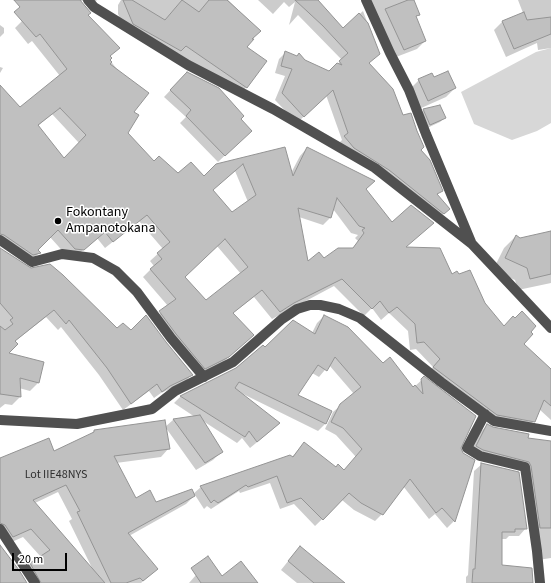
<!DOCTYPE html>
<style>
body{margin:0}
#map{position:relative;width:551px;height:583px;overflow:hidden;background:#fff;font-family:"Source Sans 3",sans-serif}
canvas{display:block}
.scale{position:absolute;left:12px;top:553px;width:55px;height:18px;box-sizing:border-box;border:2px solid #000;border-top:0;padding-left:5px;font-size:12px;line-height:14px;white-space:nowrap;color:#000;-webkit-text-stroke:3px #fff;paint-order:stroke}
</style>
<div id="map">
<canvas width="551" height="583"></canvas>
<div class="scale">20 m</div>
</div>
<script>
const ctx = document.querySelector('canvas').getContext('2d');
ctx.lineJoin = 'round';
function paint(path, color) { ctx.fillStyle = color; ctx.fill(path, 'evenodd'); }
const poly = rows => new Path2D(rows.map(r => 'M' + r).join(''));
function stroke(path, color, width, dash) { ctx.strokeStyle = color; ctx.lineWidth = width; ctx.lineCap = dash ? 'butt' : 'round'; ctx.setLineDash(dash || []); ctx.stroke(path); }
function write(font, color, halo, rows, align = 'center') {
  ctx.font = font + ' "Source Sans 3",sans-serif'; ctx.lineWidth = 3; ctx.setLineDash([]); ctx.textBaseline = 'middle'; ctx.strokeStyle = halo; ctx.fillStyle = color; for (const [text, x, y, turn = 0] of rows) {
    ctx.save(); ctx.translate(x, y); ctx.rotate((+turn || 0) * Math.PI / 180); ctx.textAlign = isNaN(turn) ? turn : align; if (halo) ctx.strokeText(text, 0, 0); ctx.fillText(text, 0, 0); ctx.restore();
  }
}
paint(poly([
 [551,48,551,123,537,131,512,140,474,124,461,92,536,52]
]), '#d7d7d7');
paint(poly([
 [20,0,97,0,89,7,83,1,80,1,87,16,118,48,109,57,109,59,120,73,133,112,127,134,154,163,178,175,203,177,284,148,291,173,300,156,307,148,365,190,405,248,451,275,484,303,504,327,551,370,551,420,539,409,534,421,526,429,489,422,426,375,433,367,416,349,410,350,408,331,389,313,381,320,372,308,364,316,334,286,272,319,254,297,233,313,245,342,221,364,198,375,153,320,168,306,143,277,154,266,150,261,163,249,139,221,105,248,97,238,75,257,67,256,50,237,37,250,39,253,32,260,0,245,0,87,20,109,60,76,32,41,28,44,15,28,22,21],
 [52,114,79,143,63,160,38,126],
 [235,171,248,202,231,213,212,190],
 [333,209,351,233,358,235,355,238,358,241,352,249,324,260,308,263,299,217,323,225,331,217],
 [217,246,241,274,206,301,184,277],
 [121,0,228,0,260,31,245,47,247,87,239,94,178,53,173,58,126,31,118,14,118,5],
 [258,0,317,0,343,29,363,11,379,54,368,64,402,117,441,190,437,195,449,209,442,215,338,144,342,140,326,95,297,123,275,100,285,76,275,73,279,59,286,52,296,57,299,54,304,60,329,72,342,60,298,15,289,25,295,2,289,7,284,2,273,14],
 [363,0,413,0,418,14,415,17,425,41,417,49,396,57],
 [518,0,551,0,551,48,538,50,537,43,506,57,494,30,502,22,523,13],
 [0,25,4,28,4,33,0,37],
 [0,67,3,68,0,73],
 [433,79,455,88,446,97,419,109,410,89,419,80],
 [180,80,240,119,244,137,218,162,180,123,186,117,164,97],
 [424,110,445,118,440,122,425,129,420,114],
 [551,232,551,283,518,290,515,280,493,270,504,248,516,236,520,239],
 [0,262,117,330,131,331,165,343,192,374,185,382,161,393,154,398,149,391,123,410,99,375,61,327,58,330,46,317,14,342,0,361],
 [324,316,415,390,414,387,424,378,463,454,473,461,454,521,447,528,435,514,429,519,403,486,382,514,375,521,354,510,342,500,315,526,294,504,280,509,270,483,240,493,239,491,211,509,207,506,204,509,195,495,186,504,129,536,157,569,141,583,30,583,22,572,30,564,41,557,23,537,5,545,0,538,0,459,54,452,89,436,94,431,165,427,173,420,195,417,174,403,181,396,237,369,265,348,312,333,317,323],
 [329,365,354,394,333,412,325,429,336,435,356,457,344,471,335,468,304,443,292,457,201,487,193,494,155,503,135,499,116,463,161,457,169,448,166,428,196,470,213,460,221,452,203,421,237,443,242,438,250,448,279,424,241,393,318,431,325,424,331,412,297,395,312,373,319,377],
 [58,492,72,519,69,521,93,570,35,503],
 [0,365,38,383,30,391,19,388,20,397,12,405,5,404,0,408],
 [487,425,526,438,551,442,551,558,538,560,522,471,468,454,479,434],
 [482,464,526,528,519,536,509,536,506,539,501,539,501,566,531,583,466,583,466,577,468,575,474,471],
 [293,555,342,583,297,583,281,570],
 [196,575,222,577,239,583,189,583]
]), '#0003');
const building = poly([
 [14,0,80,0,91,13,88,15,120,48,110,56,112,58,110,60,112,62,110,64,149,93,134,112,139,115,128,133,154,161,159,156,178,173,191,162,204,176,216,164,285,147,293,176,307,147,375,181,366,189,392,222,411,205,434,223,406,247,440,248,452,274,457,271,459,274,470,270,485,303,504,326,513,316,515,318,522,311,536,326,531,332,533,334,524,344,551,369,551,406,544,400,535,422,497,415,433,367,440,359,424,342,417,343,415,324,397,307,389,313,380,301,372,309,342,279,294,303,280,312,262,290,233,313,254,335,229,357,205,369,176,334,159,311,176,299,150,269,162,259,157,253,170,242,147,215,113,242,105,232,84,250,75,249,58,230,38,250,41,253,33,255,4,235,0,234,0,85,20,107,67,69,40,34,36,37,14,12,20,7,14,0],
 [60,108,86,135,64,158,38,125,60,108],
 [243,164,256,195,232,212,213,190,243,164],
 [337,198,359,226,365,228,362,230,364,233,353,248,338,248,324,258,319,252,308,261,298,208,331,218,337,198],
 [225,239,248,267,206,300,185,277,225,239],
 [123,0,132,0,165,20,182,0,199,12,209,0,227,0,261,31,252,39,254,39,247,47,267,61,247,88,186,46,181,51,133,24,123,0],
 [295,0,318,0,343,28,359,13,368,23,380,54,369,63,393,89,403,115,411,113,417,131,424,147,421,150,430,160,443,191,437,194,450,209,444,214,389,170,354,148,344,136,348,133,333,90,304,117,282,93,292,69,281,66,285,51,297,56,299,53,305,60,329,71,337,63,342,65,339,61,348,53,323,26,295,0],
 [408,0,414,0,420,15,416,16,426,41,404,50,385,9,408,0],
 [524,12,527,20,551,17,551,34,514,49,502,21,524,12],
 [448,71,456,88,428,101,418,79,432,73,434,77,448,71],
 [187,72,219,88,244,116,241,119,252,131,225,156,186,116,191,110,170,90,187,72],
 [440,105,446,118,430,125,423,109,440,105],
 [551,231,551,274,530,279,527,268,505,258,516,235,520,238,551,231],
 [0,248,31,268,50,264,63,275,117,328,123,323,131,330,146,315,166,342,193,375,170,386,162,392,157,384,131,404,107,368,69,320,66,324,54,310,15,341,18,344,9,353,44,362,39,383,20,378,21,397,0,394,0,326,5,330,13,324,10,320,13,318,0,303,0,248],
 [324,315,348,327,383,363,390,357,413,387,415,385,423,394,421,379,424,376,476,416,461,448,463,453,475,460,455,522,442,508,436,513,410,479,383,515,361,503,349,493,323,520,301,498,287,503,277,476,248,487,246,485,218,503,214,500,211,503,200,486,290,455,293,457,304,442,336,467,338,464,344,470,362,449,343,428,331,422,340,404,361,387,335,357,327,371,318,365,298,395,332,411,326,424,239,382,235,388,280,423,257,442,249,431,245,437,180,396,236,368,263,345,265,347,293,320,315,334,324,315],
 [200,415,223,452,205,463,173,419,200,415],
 [165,420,170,449,114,456,136,498,150,490,156,502,192,489,195,496,128,533,158,569,143,581,140,578,126,583,111,583,77,512,80,511,66,485,33,500,105,583,41,583,30,563,50,550,31,529,13,537,5,525,0,523,0,458,49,438,54,451,94,432,94,430,165,420],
 [487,424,493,427,529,434,528,438,551,441,551,528,540,528,531,466,529,462,483,450,476,446,487,424],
 [481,463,519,472,527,529,515,529,515,532,502,532,502,565,532,568,533,583,472,583,473,569,475,569,481,463],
 [0,545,19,570,27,583,0,583,0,545],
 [300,546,345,583,314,583,288,561,300,546],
 [208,556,222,576,241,561,258,583,201,583,191,568,208,556]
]);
paint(building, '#c0c0c0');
stroke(building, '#949494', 1);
stroke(poly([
 [88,0,94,7,188,65,273,109,375,168,472,244,551,328],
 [366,0,390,53,409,90,426,134,471,242],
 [0,240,32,262,62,254,93,258,116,271,137,292,171,338,204,377],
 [485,414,467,448,480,456,525,467,537,551,540,583],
 [0,420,77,424,152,409,175,391,233,362,282,319,297,309,310,305,320,305,339,309,360,318,441,382,494,421,551,431],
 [0,529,35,583]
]), '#505050', 10);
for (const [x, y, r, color] of [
 [58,221,4,"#000"]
]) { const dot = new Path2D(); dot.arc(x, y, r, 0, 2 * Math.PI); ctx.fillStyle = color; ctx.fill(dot); stroke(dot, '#fff', 1.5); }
write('12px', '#303030', null, [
 ["Lot IIE48NYS",56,475]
]);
write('14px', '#000', '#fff', [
 ["Fokontany",66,213],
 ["Ampanotokana",66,229]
], 'left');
</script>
